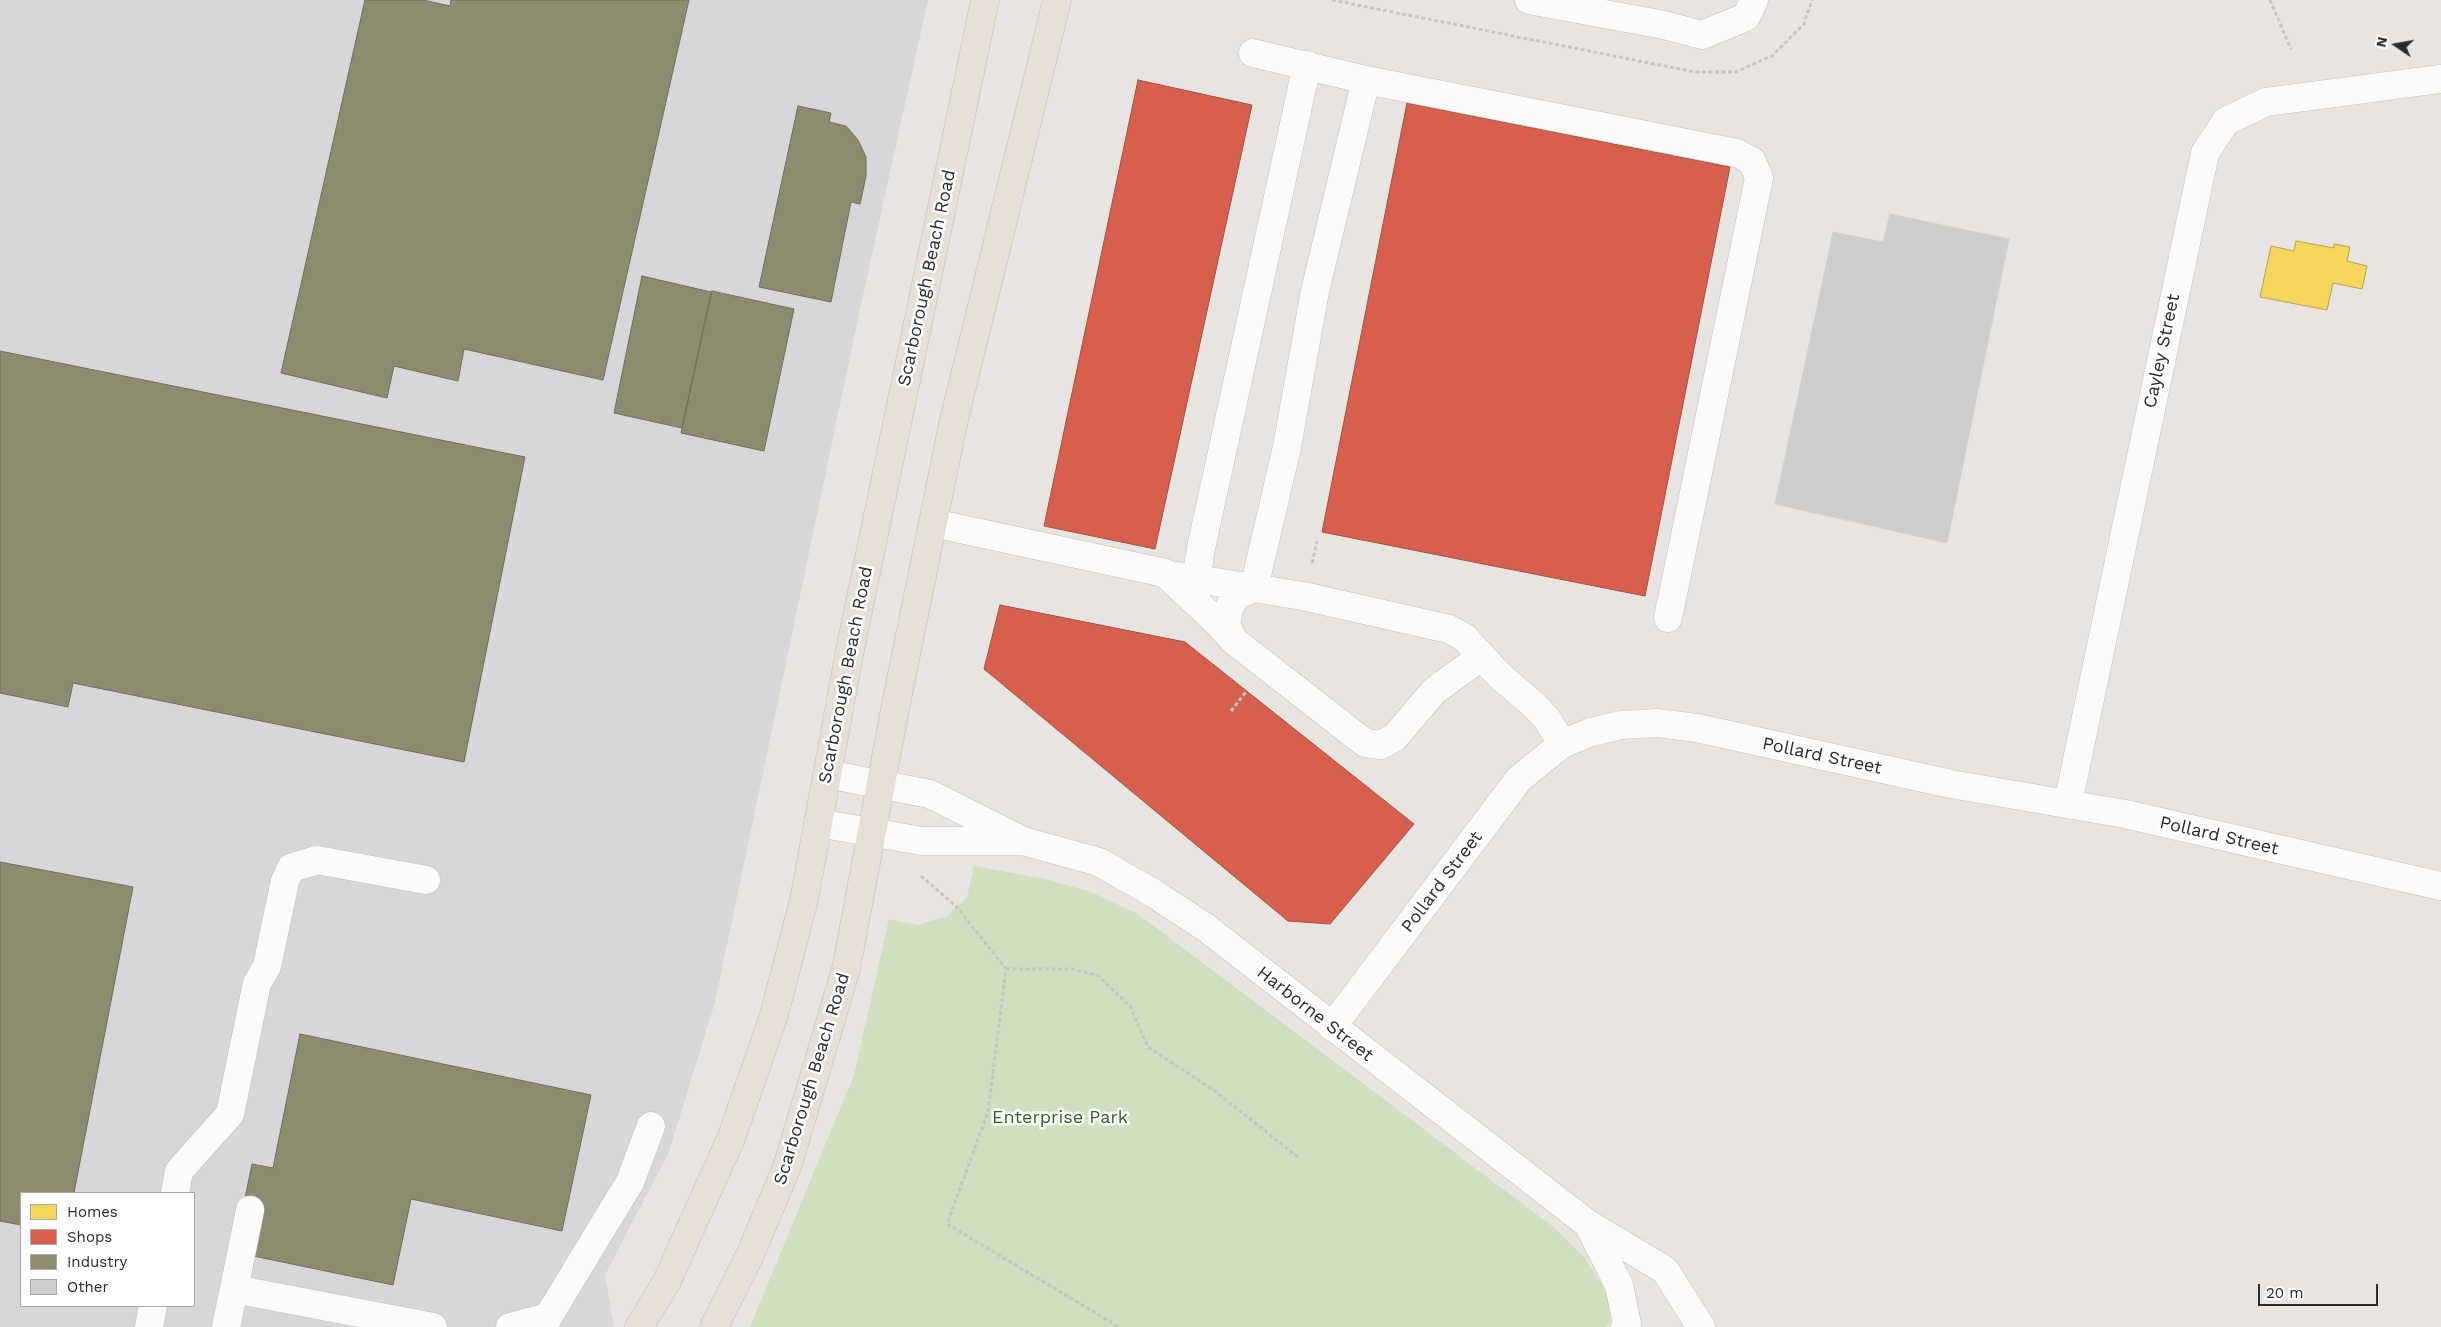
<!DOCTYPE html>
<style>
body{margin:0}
#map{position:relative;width:2441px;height:1327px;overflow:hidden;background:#e8e4e1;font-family:"Work Sans",sans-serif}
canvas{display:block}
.legend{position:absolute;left:20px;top:1192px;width:175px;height:115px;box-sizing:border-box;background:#fff;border:1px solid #aaa;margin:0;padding:6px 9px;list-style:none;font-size:15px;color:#2b2b2b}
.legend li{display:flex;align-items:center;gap:10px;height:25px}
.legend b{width:25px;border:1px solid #aaa}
.north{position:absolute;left:2371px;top:20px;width:50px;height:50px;-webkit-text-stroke:4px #fff;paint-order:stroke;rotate:282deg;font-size:14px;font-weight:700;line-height:20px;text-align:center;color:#2b2b2b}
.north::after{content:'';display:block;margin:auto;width:18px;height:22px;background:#2b2b2b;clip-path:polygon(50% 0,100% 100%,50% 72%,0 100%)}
.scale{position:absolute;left:2258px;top:1284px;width:120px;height:22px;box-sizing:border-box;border:2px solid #2b2b2b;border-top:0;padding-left:6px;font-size:15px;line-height:18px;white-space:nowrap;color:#2b2b2b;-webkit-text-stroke:4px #fff;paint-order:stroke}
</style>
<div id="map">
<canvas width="2441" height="1327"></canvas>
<ul class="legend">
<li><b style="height:14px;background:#f6d55c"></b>Homes</li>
<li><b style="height:14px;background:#d6604d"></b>Shops</li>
<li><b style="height:14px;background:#8c8c6e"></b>Industry</li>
<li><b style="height:14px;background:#cfcdcb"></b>Other</li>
</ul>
<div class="north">N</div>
<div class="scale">20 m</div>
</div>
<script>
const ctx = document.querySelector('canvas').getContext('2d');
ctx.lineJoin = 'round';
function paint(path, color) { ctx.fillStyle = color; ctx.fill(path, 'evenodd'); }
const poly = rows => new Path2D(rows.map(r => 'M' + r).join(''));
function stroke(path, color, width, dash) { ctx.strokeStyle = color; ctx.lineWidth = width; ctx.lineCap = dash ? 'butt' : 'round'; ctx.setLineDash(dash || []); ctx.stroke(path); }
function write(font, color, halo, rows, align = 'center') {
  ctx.font = font + ' "Work Sans",sans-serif'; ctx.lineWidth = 5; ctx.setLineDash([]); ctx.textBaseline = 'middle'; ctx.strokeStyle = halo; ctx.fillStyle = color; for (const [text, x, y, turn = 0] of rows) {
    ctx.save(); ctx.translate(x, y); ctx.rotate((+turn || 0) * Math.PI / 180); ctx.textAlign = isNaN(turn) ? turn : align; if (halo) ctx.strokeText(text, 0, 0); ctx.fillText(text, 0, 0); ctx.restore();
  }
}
paint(poly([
 [0,0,928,0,860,309,715,1002,669,1152,605,1275,614,1327,0,1327],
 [21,1193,194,1193,194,1306,21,1306]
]), '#d8d6d8');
paint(poly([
 [974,866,1045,879,1091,892,1138,914,1556,1229,1584,1257,1602,1285,1610,1303,1610,1322,1606,1327,750,1327,854,1075,889,919,918,925,947,916,967,897]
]), '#d0dfbe');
const homes = poly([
 [2296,241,2334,248,2334,244,2350,247,2347,261,2367,266,2362,289,2333,283,2327,310,2260,297,2271,246,2294,251,2296,241]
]);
paint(homes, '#f6d55c');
stroke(homes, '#b9a24d', 1);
const shops = poly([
 [1138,80,1252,105,1155,549,1044,526,1138,80],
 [1407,103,1730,167,1645,596,1322,532,1407,103],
 [1000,605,1185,642,1414,824,1330,924,1288,921,984,669,1000,605]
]);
paint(shops, '#d6604d');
stroke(shops, '#a35043', 1);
const industry = poly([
 [365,0,423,0,450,6,451,0,689,0,603,380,464,349,458,381,394,366,387,398,281,373,365,0],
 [798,106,831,113,829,122,846,126,858,140,866,157,866,176,860,204,851,202,831,302,759,287,798,106],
 [642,276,711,292,682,428,614,413,642,276],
 [712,291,794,309,764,451,681,433,712,291],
 [0,351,525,457,464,762,73,683,68,707,0,693,0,351],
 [0,862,133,887,74,1193,21,1193,21,1225,0,1221,0,862],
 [300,1034,591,1095,562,1231,411,1199,393,1285,234,1252,252,1164,273,1168,300,1034]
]);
paint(industry, '#8c8c6e');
stroke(industry, '#6f6f5a', 1);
const building = poly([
 [1890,214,2009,239,1947,543,1775,504,1833,232,1883,242,1890,214]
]);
paint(building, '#cfcdcb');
stroke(building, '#d3d0cd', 1);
const minor = poly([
 [1529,0,1664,25,1702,35,1746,17,1754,0],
 [1253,53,1366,80,1737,153,1752,161,1759,178,1668,618],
 [933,523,1165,573,1217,622,1233,640,1365,743,1381,745,1395,737,1434,691,1482,656],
 [1178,576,1303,596,1449,629,1464,637,1500,676,1534,705,1547,719,1562,744],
 [1193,600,1201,548,1307,65],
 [1233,640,1226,624,1229,608,1237,595,1254,588,1287,447,1315,291,1366,80],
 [827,774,930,794,1023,841,1099,862,1153,893,1205,927,1588,1224,1665,1270,1701,1327],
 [2068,803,2205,153,2226,121,2266,102,2441,79],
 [818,823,922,841,1019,841],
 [1332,1027,1519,779,1562,744,1591,732,1621,725,1658,723,1697,728,1951,784,2125,814,2441,886],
 [175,1193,179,1171,230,1114,257,983,267,966,285,881,291,868,317,860,426,880],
 [1588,1224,1619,1285,1627,1324,1625,1327],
 [234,1289,250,1210],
 [149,1327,153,1306],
 [226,1327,234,1289,433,1327],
 [510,1327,548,1317,630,1182,651,1126]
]);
const major = poly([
 [639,1327,667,1281,732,1136,774,1015,804,900,850,650,985,0],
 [714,1327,751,1253,788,1164,846,969,896,704,953,424,1057,0]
]);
stroke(minor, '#c2c1c1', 29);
stroke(major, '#c0bfbe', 29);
stroke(poly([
 [1332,0,1695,72,1735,72,1772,56,1804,24,1812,0],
 [2270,0,2291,49],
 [1312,563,1317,541],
 [1231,711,1246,692],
 [921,876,957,907,1006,969,988,1112,947,1224,1119,1327],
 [1006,969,1071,969,1097,975,1130,1006,1148,1047,1215,1091,1299,1158]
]), '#c6c6c6', 3, [4, 2.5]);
stroke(minor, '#fcfbfa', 28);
stroke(major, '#e5dfd6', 28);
write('18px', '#2b2b2b', '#fff', [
 ["Scarborough Beach Road",927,278,-78],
 ["Cayley Street",2162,351,-78],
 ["Scarborough Beach Road",846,675,-79],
 ["Pollard Street",1822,756,12],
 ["Pollard Street",2219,836,13],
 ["Pollard Street",1442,882,-53],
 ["Harborne Street",1315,1014,38],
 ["Scarborough Beach Road",812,1079,-73]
]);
write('18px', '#375f23', '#fff', [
 ["Enterprise Park",1060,1118]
]);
</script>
